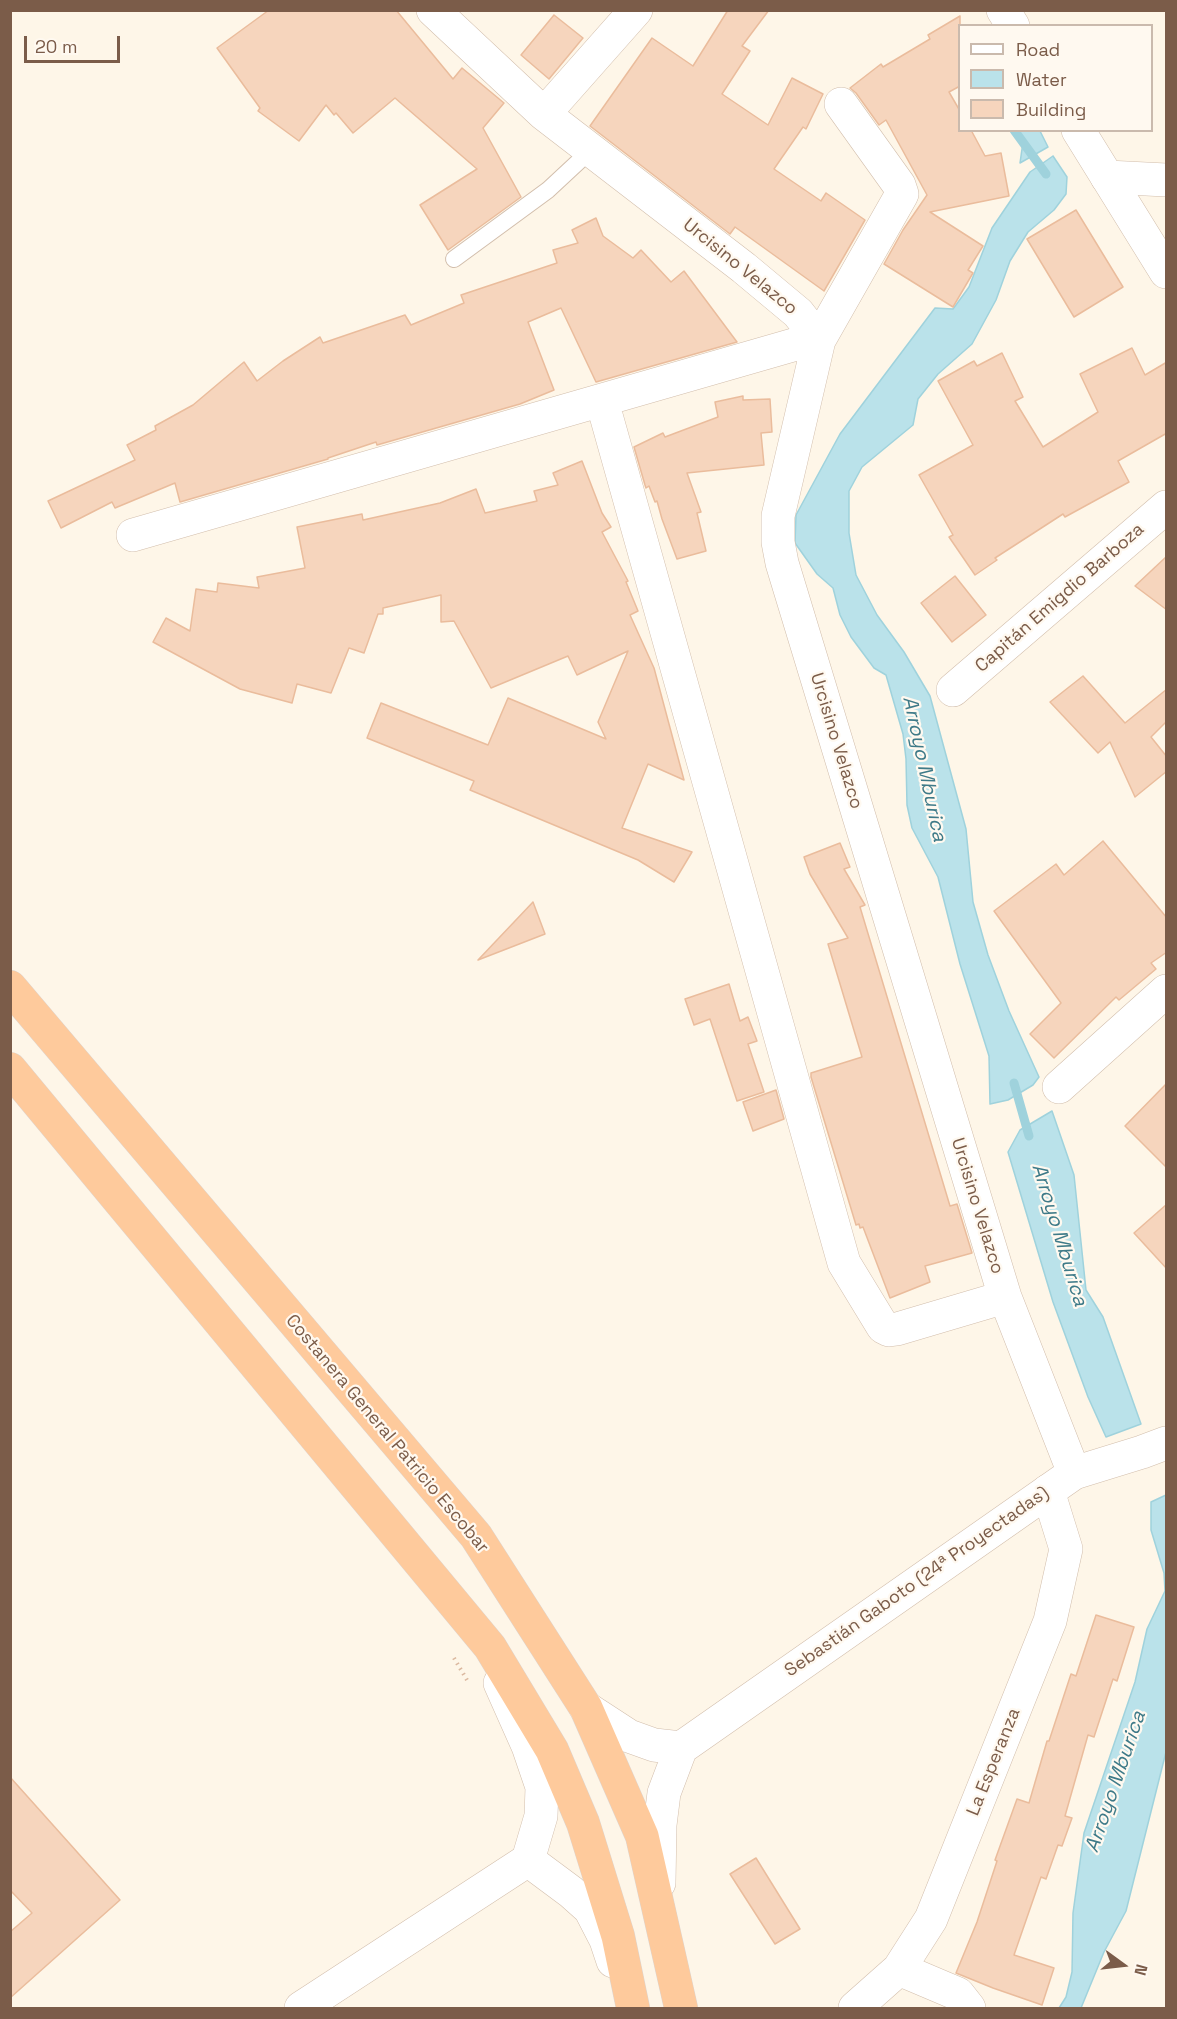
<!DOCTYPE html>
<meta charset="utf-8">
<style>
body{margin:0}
#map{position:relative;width:1177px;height:2019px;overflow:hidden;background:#fef6e8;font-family:"Space Grotesk",sans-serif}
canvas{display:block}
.frame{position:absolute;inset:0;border:12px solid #7b5c49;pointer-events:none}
.legend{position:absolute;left:958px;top:24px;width:195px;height:108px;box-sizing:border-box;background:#fff9f0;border:2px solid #cabaad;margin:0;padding:8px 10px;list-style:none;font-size:18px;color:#7b5c49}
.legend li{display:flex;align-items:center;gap:12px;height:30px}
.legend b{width:30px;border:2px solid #cabaad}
.north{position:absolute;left:1093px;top:1935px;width:60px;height:60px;-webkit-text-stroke:4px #fff9f0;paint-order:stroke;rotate:105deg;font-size:16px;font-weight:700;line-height:24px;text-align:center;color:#7b5c49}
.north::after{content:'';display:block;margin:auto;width:21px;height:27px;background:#7b5c49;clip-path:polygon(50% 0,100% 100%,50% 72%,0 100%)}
.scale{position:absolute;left:24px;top:36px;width:96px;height:27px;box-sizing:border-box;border:3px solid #7b5c49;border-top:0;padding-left:8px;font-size:18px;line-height:21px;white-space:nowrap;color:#7b5c49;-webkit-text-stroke:4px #fff9f0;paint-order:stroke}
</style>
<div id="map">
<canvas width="1177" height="2019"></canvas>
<div class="frame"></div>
<ul class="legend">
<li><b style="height:8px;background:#fff"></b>Road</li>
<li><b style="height:16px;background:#bae2ea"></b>Water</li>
<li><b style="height:16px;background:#f6d5bd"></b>Building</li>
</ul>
<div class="north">N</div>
<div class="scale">20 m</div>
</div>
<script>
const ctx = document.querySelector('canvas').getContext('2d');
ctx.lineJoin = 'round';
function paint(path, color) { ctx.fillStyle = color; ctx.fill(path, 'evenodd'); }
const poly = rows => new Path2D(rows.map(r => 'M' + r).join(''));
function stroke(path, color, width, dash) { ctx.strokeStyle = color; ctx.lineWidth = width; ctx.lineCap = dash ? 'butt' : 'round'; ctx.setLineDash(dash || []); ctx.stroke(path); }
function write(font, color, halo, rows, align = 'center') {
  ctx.font = font + ' "Space Grotesk",sans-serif'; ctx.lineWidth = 4.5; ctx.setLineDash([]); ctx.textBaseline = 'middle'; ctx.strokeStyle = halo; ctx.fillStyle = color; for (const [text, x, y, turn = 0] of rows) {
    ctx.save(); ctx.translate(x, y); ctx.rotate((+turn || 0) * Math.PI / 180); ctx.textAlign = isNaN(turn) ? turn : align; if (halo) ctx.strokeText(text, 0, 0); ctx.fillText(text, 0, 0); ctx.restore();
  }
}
const water = poly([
 [1018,131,1040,131,1048,147,1020,163,1023,142,1018,131],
 [1053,156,1067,177,1066,194,1054,210,1028,232,1010,261,996,300,972,344,938,374,918,399,913,425,862,467,849,491,849,533,856,575,877,615,904,652,930,696,966,829,973,902,988,955,1009,1011,1039,1077,1033,1085,1008,1100,990,1104,989,1056,960,964,938,877,912,828,907,805,906,759,903,734,886,675,874,668,851,637,840,615,833,588,817,574,795,543,796,515,840,434,935,308,953,309,969,287,992,228,1030,172,1053,156],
 [1052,1111,1074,1175,1086,1290,1103,1317,1141,1424,1106,1437,1088,1397,1053,1302,1008,1152,1020,1130,1052,1111],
 [1166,1495,1166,1752,1126,1911,1104,1952,1081,2008,1059,2008,1066,1997,1072,1972,1073,1913,1084,1833,1135,1682,1147,1629,1165,1591,1164,1573,1151,1530,1151,1502,1166,1495]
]);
paint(water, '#bae2ea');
stroke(water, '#9fd2dc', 1.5);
stroke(poly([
 [1014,130,1046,174],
 [1014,1083,1029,1136]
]), '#9fd2dc', 9);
const building = poly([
 [269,10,396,10,453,79,462,68,504,103,483,128,521,197,448,250,420,205,477,169,395,98,353,133,336,113,334,115,326,105,299,141,258,111,260,108,217,48,269,10],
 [728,10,769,10,742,46,750,51,722,94,768,125,792,78,823,94,806,129,803,127,774,169,821,201,826,193,865,220,824,291,735,227,730,234,590,126,652,38,693,66,728,10],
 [554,15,583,38,549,79,521,55,554,15],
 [960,16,960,86,949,92,960,111,960,130,971,130,985,156,1001,153,1009,196,930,212,983,246,968,270,973,273,953,307,884,264,903,230,927,195,886,120,879,125,856,93,850,88,881,64,883,67,930,39,928,35,960,16],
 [1076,210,1123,287,1074,317,1027,239,1076,210],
 [596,218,603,236,633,258,641,250,671,282,684,271,737,342,596,382,561,308,528,322,554,390,520,404,377,445,376,442,328,458,328,459,180,502,175,483,115,508,112,502,61,528,48,501,135,460,127,445,156,430,155,426,193,405,244,362,257,381,283,361,320,337,323,343,405,315,411,325,464,303,461,295,557,263,553,250,578,243,572,230,596,218],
 [1132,348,1145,375,1167,362,1167,433,1118,461,1129,482,1065,517,1063,514,995,558,997,560,975,575,949,537,953,535,919,475,973,445,938,381,974,361,977,366,1002,353,1023,397,1015,401,1043,447,1098,412,1080,374,1132,348],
 [743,396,743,400,770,399,772,432,761,433,764,465,687,473,701,512,697,513,706,551,677,559,662,519,657,501,655,502,649,486,646,488,645,485,634,447,663,433,665,437,718,417,715,402,743,396],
 [582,461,602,513,611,527,602,532,628,581,626,582,638,611,630,615,654,668,684,780,648,764,622,828,692,852,674,882,638,860,470,790,474,781,367,738,381,703,488,745,508,698,606,739,598,722,628,651,577,675,568,656,491,688,454,621,441,622,441,595,383,608,383,614,378,614,364,653,349,648,331,693,297,684,292,703,240,689,153,642,166,618,190,631,196,589,217,592,218,583,259,588,257,577,305,568,297,527,362,514,363,520,440,503,476,489,485,513,537,501,534,491,558,485,553,473,582,461],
 [1167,556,1167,610,1135,586,1167,556],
 [955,576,986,615,952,642,921,603,955,576],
 [1083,676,1125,723,1167,689,1167,721,1151,737,1167,757,1167,771,1135,797,1110,742,1098,753,1050,702,1083,676],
 [1103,841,1167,918,1167,952,1151,963,1156,969,1119,1000,1116,997,1054,1058,1030,1034,1061,1003,994,911,1056,864,1064,875,1103,841],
 [840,843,850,867,844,869,865,905,860,907,950,1206,957,1204,972,1253,925,1266,930,1282,890,1298,863,1227,860,1228,859,1224,856,1225,811,1077,811,1073,862,1057,828,944,848,938,810,874,804,857,840,843],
 [533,902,545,934,478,960,533,902],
 [729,984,740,1021,748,1017,757,1041,748,1044,764,1092,737,1101,710,1019,694,1025,685,999,729,984],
 [1167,1083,1167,1168,1125,1126,1167,1083],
 [776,1090,784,1119,753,1131,743,1102,776,1090],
 [1167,1204,1167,1269,1134,1233,1167,1204],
 [1096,1615,1134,1627,1117,1681,1113,1679,1094,1737,1088,1735,1065,1816,1072,1818,1062,1846,1058,1845,1046,1879,1041,1877,1014,1955,1054,1968,1042,2005,993,1988,956,1973,977,1922,997,1861,995,1860,1017,1799,1029,1803,1047,1741,1049,1741,1071,1674,1076,1676,1096,1615],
 [10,1777,120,1900,10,1998,10,1932,32,1913,10,1890,10,1777],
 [756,1858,800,1929,775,1944,730,1874,756,1858]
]);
paint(building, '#f6d5bd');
stroke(building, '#eabc9c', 1.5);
const service = poly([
 [454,259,548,190,591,150]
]);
const minor = poly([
 [433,10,544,114,744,268,798,313,819,340,778,516,778,542,782,563,1005,1297,1074,1473],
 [544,114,636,10],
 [1107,177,1166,180],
 [602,401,844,1263,883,1327,889,1330,897,1329,1005,1297],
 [133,535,793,345,819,340,902,194,899,185,841,104],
 [953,690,1166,507],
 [1059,1087,1166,991],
 [899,1969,958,1994,969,2008],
 [855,2008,899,1969,931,1919,1050,1621,1066,1549,1048,1491]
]);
const tertiary = poly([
 [1003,10,1013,26],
 [1078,130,1166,272],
 [500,1683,528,1746,542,1787,541,1816,528,1860],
 [586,1708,629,1736,654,1745,681,1748],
 [681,1748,1074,1473,1142,1452,1166,1443],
 [528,1860,571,1892,590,1909,606,1940,613,1961],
 [659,1883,660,1825,664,1793,681,1748],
 [301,2008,528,1860]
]);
const trunk = poly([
 [10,987,476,1536,586,1708,642,1836,681,2008],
 [10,1069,490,1647,552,1750,583,1823,618,1936,633,2008]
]);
stroke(service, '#d2beac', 18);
stroke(minor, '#d2beac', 34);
stroke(tertiary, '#d2beac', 34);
stroke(trunk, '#ddd5d0', 34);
stroke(poly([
 [454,1658,467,1680]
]), '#dbb89f', 4, [1.5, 4.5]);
stroke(service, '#fff', 16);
stroke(minor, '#fff', 33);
stroke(tertiary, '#fff', 33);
stroke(trunk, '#feca9c', 33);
write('18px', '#7b5c49', '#fff9f0', [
 ["Urcisino Velazco",740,267,39],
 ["Capitán Emigdio Barboza",1060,598,-41],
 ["Urcisino Velazco",836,741,73],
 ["Urcisino Velazco",977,1206,73],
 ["Costanera General Patricio Escobar",387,1434,50],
 ["Sebastián Gaboto (24ª Proyectadas)",917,1582,-35],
 ["La Esperanza",994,1762,-68]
]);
write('italic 20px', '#3e7a88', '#fff9f0', [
 ["Arroyo Mburica",924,769,78],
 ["Arroyo Mburica",1059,1235,73],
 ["Arroyo Mburica",1116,1782,-71]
]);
</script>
